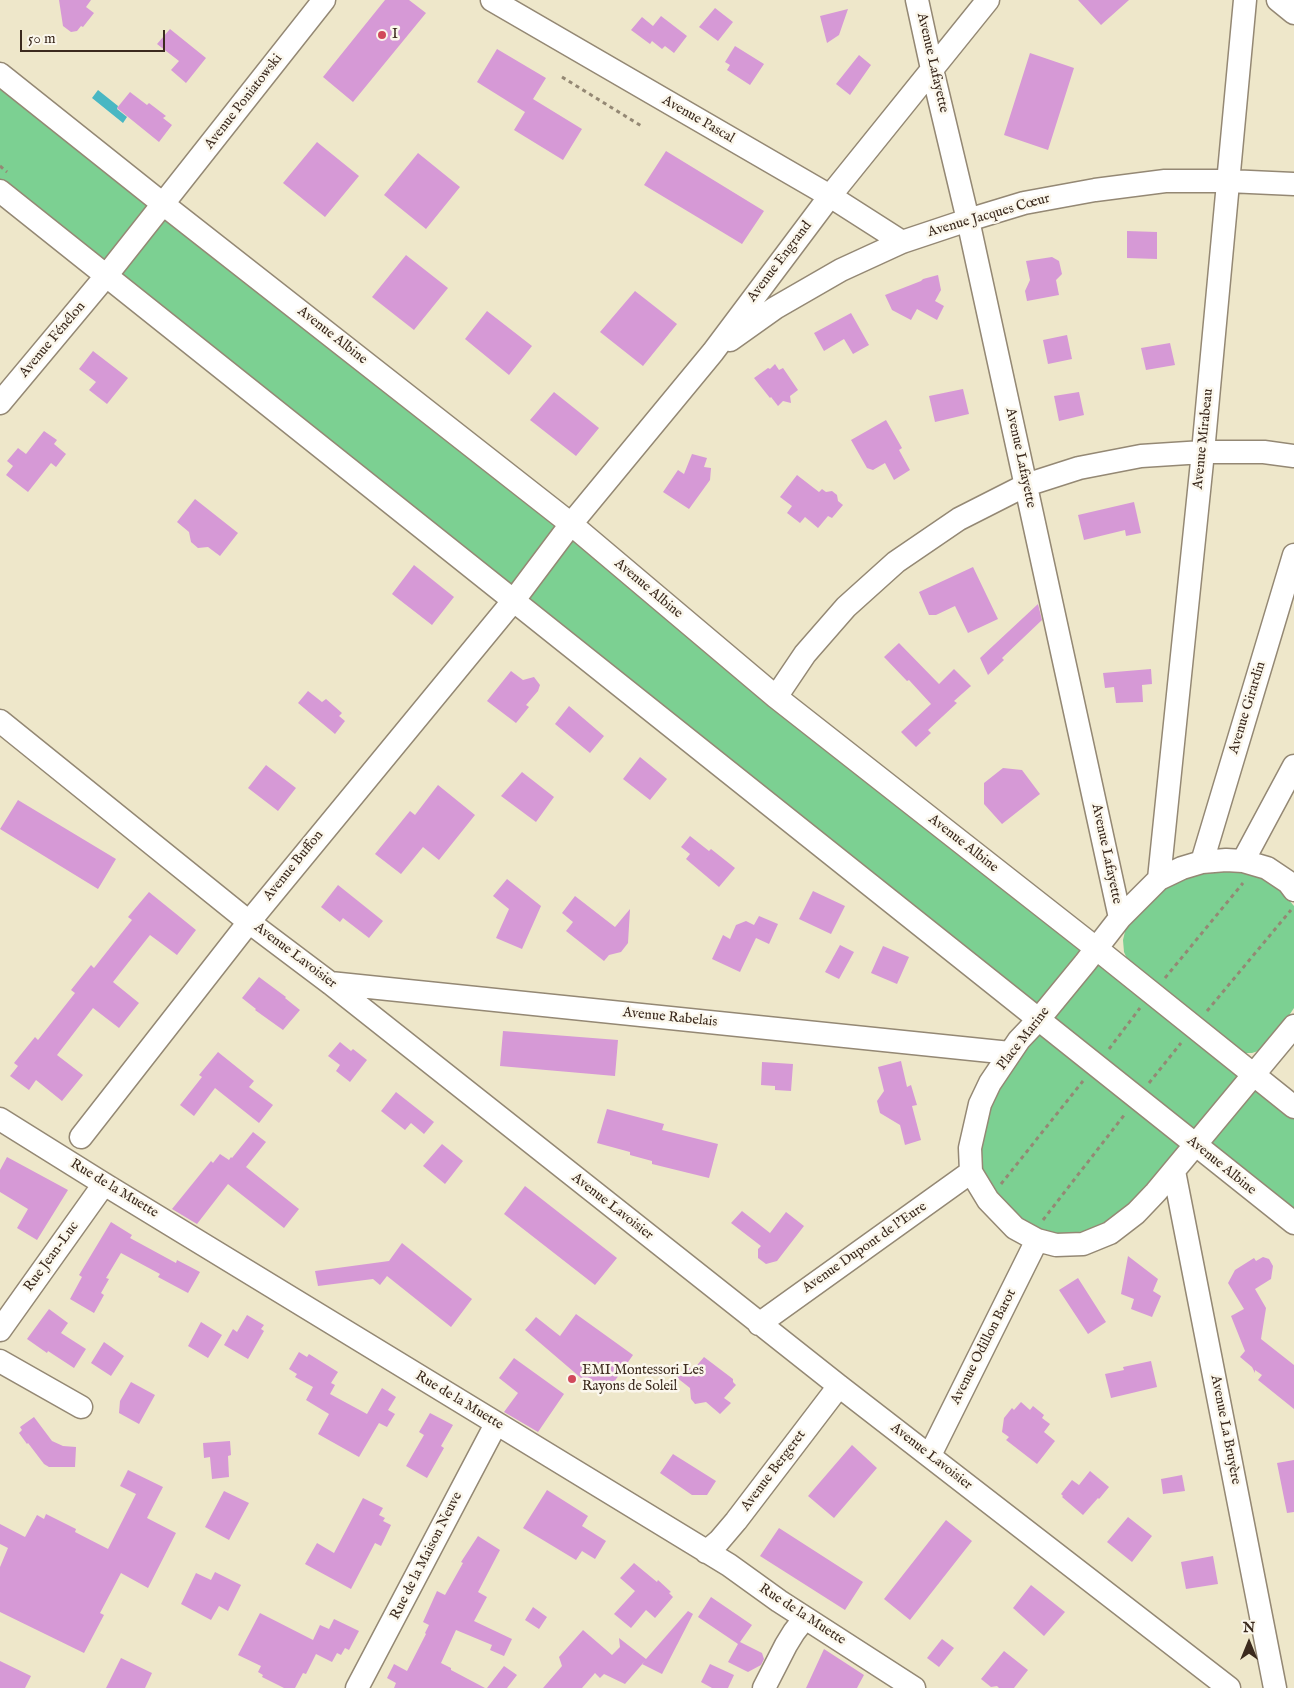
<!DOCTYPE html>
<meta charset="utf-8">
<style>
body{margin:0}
#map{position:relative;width:1294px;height:1688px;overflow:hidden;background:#eee7ca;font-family:"IM FELL English",serif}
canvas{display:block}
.north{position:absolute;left:1224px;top:1618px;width:50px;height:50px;-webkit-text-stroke:4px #fbf7ec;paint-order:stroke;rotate:0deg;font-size:14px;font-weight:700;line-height:20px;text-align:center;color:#3b2a1e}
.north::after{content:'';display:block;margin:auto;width:18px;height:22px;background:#3b2a1e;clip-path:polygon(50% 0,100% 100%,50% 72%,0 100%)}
.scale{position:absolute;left:20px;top:30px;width:145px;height:22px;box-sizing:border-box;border:2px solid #3b2a1e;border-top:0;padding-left:6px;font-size:15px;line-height:18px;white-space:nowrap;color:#3b2a1e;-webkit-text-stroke:4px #fbf7ec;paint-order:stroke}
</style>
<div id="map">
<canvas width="1294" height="1688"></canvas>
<div class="north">N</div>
<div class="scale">50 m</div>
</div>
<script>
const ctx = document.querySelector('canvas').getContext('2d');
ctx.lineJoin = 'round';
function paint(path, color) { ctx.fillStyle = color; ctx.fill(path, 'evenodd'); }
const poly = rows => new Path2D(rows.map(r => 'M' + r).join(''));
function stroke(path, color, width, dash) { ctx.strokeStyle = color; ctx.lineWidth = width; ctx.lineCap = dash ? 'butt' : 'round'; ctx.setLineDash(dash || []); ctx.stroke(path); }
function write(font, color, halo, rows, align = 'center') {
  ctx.font = font + ' "IM FELL English",serif'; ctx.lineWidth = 5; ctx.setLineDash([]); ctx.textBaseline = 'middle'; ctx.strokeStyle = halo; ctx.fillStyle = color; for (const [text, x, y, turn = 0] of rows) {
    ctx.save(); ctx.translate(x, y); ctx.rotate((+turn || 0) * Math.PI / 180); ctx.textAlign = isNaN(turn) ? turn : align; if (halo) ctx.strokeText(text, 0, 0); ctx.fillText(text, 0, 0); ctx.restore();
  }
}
paint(poly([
 [0,83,1294,1117,1294,1214,0,180],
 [1218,868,1252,873,1275,884,1294,906,1294,1008,1276,1035,1261,1050,1252,1053,1244,1053,1128,961,1124,952,1123,940,1126,927,1156,894,1184,876],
 [1039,1029,1185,1148,1108,1225,1090,1231,1067,1233,1045,1233,1027,1225,1003,1207,978,1163,986,1117,998,1087]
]), '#7cd092');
paint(poly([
 [98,90,118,106,117,109,127,117,123,123,92,98]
]), '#49b7c3');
paint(poly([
 [59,0,91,0,86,7,94,13,83,27,81,26,77,31,71,32,63,26],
 [385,0,409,0,426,13,353,102,323,77],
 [1078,0,1129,0,1101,25],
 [715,8,733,22,718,41,699,27],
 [848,9,839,35,827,43,820,16],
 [661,16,687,36,674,53,665,46,662,49,652,41,650,44,631,30,642,17,653,26],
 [170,29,206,58,186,83,171,70,179,61,157,44],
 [735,46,764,64,750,85,727,70,730,65,725,62],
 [497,49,546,78,533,99,582,129,563,160,514,130,525,112,477,82],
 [1030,53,1074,68,1048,150,1004,135],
 [859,55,871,65,850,95,836,84],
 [130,92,147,105,149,103,166,116,163,118,172,125,159,142,117,108],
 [317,142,359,176,325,217,283,183],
 [666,151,764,211,742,244,644,185],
 [418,153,460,187,426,229,384,195],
 [1127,231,1157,232,1157,259,1127,258],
 [406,255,448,288,414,330,372,297],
 [1052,257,1059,261,1062,274,1056,280,1059,295,1027,301,1025,291,1030,280,1026,261],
 [938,275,941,290,935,301,944,306,937,320,917,309,911,320,892,310,885,295,921,281,923,279],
 [635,291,677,324,643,366,600,332],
 [487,311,532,346,509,375,465,339],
 [851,313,869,345,853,354,844,339,824,351,814,333],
 [1067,335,1072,359,1048,364,1043,340],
 [1170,343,1175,365,1146,370,1141,348],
 [93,351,128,378,107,404,89,390,96,382,79,369],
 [775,364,779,370,783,368,798,390,790,396,791,403,783,401,778,406,771,397,770,398,754,378,768,368,770,369],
 [963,389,969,414,935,422,929,396],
 [554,392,599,428,576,456,530,420],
 [1079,392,1084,415,1059,421,1054,396],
 [886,420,902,448,899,450,910,470,894,480,885,463,873,470,867,468,851,440],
 [44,431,57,440,54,444,66,454,56,467,51,463,28,492,6,475,13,466,7,461,18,448,26,454],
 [692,454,707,458,704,467,711,468,710,480,689,509,663,492,678,470,684,474],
 [797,475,819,492,822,489,826,492,832,491,837,495,838,501,843,505,832,518,828,516,818,528,805,517,800,523,787,513,792,506,780,497],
 [195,499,238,533,220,556,208,547,198,548,191,542,189,532,177,522],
 [1134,502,1141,533,1126,536,1125,530,1084,540,1078,515],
 [414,565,454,597,432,625,392,594],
 [973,567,998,619,968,633,955,606,936,615,929,615,919,592],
 [1038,604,1042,620,1002,658,1004,660,988,675,980,658],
 [899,643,939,684,954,669,971,686,954,701,957,703,928,730,931,733,916,747,901,732,931,704,909,680,907,681,884,657],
 [1151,669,1152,684,1142,685,1143,702,1116,703,1114,687,1105,688,1103,673],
 [511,671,523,680,534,677,540,685,538,691,526,705,529,707,516,723,487,701],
 [308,691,322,702,326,699,342,713,339,716,345,721,335,734,298,703],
 [569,706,604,736,590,753,555,724],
 [640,757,667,779,650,800,623,779],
 [266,765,296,788,278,811,248,788],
 [1003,768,1022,770,1040,794,1002,824,984,804,984,783],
 [522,772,554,797,536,822,501,796],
 [438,785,475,815,439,860,423,847,401,874,375,854,410,811,415,815],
 [18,800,116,859,98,889,0,829],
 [690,836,709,851,711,849,735,868,719,887,686,859,690,854,681,847],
 [507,879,541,906,522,949,496,938,509,909,493,896],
 [338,885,383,921,369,938,343,918,340,922,321,907],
 [813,891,845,906,831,934,799,919],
 [149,892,196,930,177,955,150,935,113,982,139,1003,119,1028,93,1008,57,1055,83,1075,62,1101,36,1080,29,1090,10,1076,18,1066,14,1063,35,1037,38,1040,75,993,71,990,91,965,94,968,132,920,128,917],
 [575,896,615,927,630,909,628,943,621,952,609,955,604,961,566,931,573,922,562,913],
 [759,916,778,924,769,944,756,938,740,972,712,959,723,935,730,939,736,925,746,921,754,925],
 [840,945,854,952,839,979,825,972],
 [883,946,909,957,897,984,871,973],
 [259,977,286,997,285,998,300,1010,283,1030,255,1010,256,1009,242,998],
 [503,1031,618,1040,615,1076,500,1066],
 [340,1042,351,1051,353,1049,367,1060,350,1082,336,1071,340,1065,328,1056],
 [218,1052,254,1081,249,1087,273,1105,259,1123,215,1088,194,1116,180,1105,202,1077,199,1075],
 [901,1061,907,1087,911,1085,917,1105,912,1106,921,1140,905,1145,900,1125,880,1113,877,1101,884,1091,878,1067],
 [762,1062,793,1064,791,1091,775,1090,775,1086,761,1085],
 [396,1092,434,1122,424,1134,411,1123,405,1130,381,1111],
 [607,1109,664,1124,662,1130,718,1144,709,1178,652,1164,652,1161,630,1155,630,1152,597,1143],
 [253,1132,266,1142,246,1167,299,1209,284,1228,228,1184,197,1224,172,1209,211,1161,213,1163,220,1154,229,1160,231,1157,232,1158],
 [442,1144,463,1161,445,1184,423,1166],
 [7,1157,68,1190,37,1240,17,1228,28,1209,0,1192,0,1170],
 [525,1186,617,1258,595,1285,504,1214],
 [742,1211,770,1233,786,1212,804,1226,777,1261,766,1264,758,1258,758,1249,761,1246,731,1223],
 [111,1222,132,1235,130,1238,176,1263,177,1260,200,1272,188,1293,158,1277,160,1274,121,1253,106,1278,109,1279,101,1293,104,1295,94,1313,70,1299,82,1277,79,1275],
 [402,1243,472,1299,451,1327,387,1276,380,1285,373,1279,318,1286,315,1271,389,1261],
 [1128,1256,1158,1279,1153,1291,1161,1296,1152,1317,1131,1309,1134,1299,1121,1294],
 [1263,1257,1269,1259,1273,1266,1271,1279,1255,1289,1266,1308,1261,1339,1294,1365,1294,1409,1258,1380,1262,1375,1255,1370,1255,1373,1252,1367,1240,1357,1245,1351,1231,1316,1244,1309,1228,1283,1235,1270,1254,1258,1256,1261],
 [1078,1278,1106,1322,1088,1334,1059,1290],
 [49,1309,68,1323,61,1333,86,1349,74,1368,48,1351,47,1353,27,1339],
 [576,1314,633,1355,607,1392,605,1391,602,1396,525,1330,536,1317,560,1336],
 [247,1315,264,1325,261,1329,264,1331,248,1359,224,1345,233,1329,237,1332],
 [201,1322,222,1335,208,1358,188,1346],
 [104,1342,124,1356,111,1376,91,1363],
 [299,1352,307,1357,309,1354,338,1372,331,1383,335,1385,330,1394,367,1414,382,1388,396,1397,388,1410,395,1414,387,1427,379,1423,359,1457,318,1434,329,1414,306,1400,313,1387,295,1377,297,1374,289,1369],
 [704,1357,733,1379,733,1382,736,1385,724,1398,731,1403,720,1414,706,1402,695,1404,691,1399,690,1388,676,1377,688,1367,693,1370],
 [514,1358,564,1394,538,1432,504,1412,518,1393,499,1378],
 [1151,1361,1157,1387,1111,1398,1105,1374,1124,1370,1123,1367],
 [131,1382,155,1395,139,1424,119,1413,120,1401],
 [1021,1402,1030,1410,1033,1406,1044,1415,1042,1418,1050,1424,1044,1432,1055,1441,1037,1464,1006,1440,1009,1437,1002,1432,1004,1418,1012,1408,1014,1410],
 [430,1413,453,1425,441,1446,444,1448,427,1478,406,1466,424,1435,419,1432],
 [34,1417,52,1441,63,1446,76,1447,75,1467,49,1467,44,1464,28,1443,27,1444,19,1433,22,1430,20,1427],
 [230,1441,231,1455,228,1456,229,1477,212,1479,210,1457,204,1458,203,1443],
 [852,1445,877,1468,834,1518,808,1496],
 [673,1454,716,1481,707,1495,692,1495,660,1473],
 [1294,1460,1294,1512,1287,1513,1277,1463],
 [128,1470,163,1487,147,1518,176,1533,148,1588,121,1573,100,1613,104,1615,84,1653,0,1612,0,1567,8,1548,0,1544,0,1524,25,1537,37,1515,44,1519,46,1514,76,1529,75,1532,108,1549,136,1494,120,1486],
 [1090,1471,1109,1487,1099,1499,1098,1498,1083,1515,1062,1497,1063,1496,1061,1494,1072,1480,1079,1485],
 [1182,1475,1185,1491,1163,1494,1161,1479],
 [547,1490,588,1516,582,1526,606,1541,595,1559,582,1551,576,1560,523,1528],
 [224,1491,249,1503,229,1540,205,1527],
 [363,1498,383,1508,379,1515,385,1518,383,1521,391,1525,381,1546,375,1543,351,1589,305,1564,317,1543,334,1553],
 [1128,1517,1152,1536,1132,1562,1107,1542],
 [946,1520,972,1541,910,1620,884,1599],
 [779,1528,863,1582,845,1610,760,1556],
 [478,1536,500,1550,478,1592,487,1597,474,1621,512,1639,504,1656,490,1650,492,1645,456,1630,441,1663,451,1668,451,1670,485,1688,394,1688,396,1683,387,1678,394,1664,407,1671,426,1634,425,1633,429,1625,423,1622,437,1591,445,1595,463,1563,461,1562],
 [1213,1556,1218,1584,1186,1589,1181,1562],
 [634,1563,657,1582,658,1580,671,1592,669,1593,673,1597,655,1618,646,1610,631,1628,614,1614,635,1591,620,1578],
 [215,1572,241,1585,228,1611,219,1606,211,1620,181,1604,196,1573,211,1580],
 [1031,1585,1065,1612,1044,1636,1013,1608],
 [711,1597,752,1625,740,1642,762,1653,764,1659,761,1665,748,1672,728,1662,738,1644,698,1617],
 [533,1607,547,1617,539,1629,525,1620],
 [688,1611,693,1614,662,1674,642,1664,645,1661,625,1684,604,1674,600,1678,595,1673,582,1688,543,1688,562,1666,559,1657,583,1630,612,1655,620,1647,619,1638,646,1659],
 [260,1613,313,1640,320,1625,329,1629,334,1619,359,1631,349,1650,345,1648,341,1655,337,1653,332,1662,316,1654,306,1674,303,1673,295,1688,284,1688,262,1677,263,1675,258,1672,261,1666,238,1655],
 [942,1639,954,1648,939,1667,927,1658],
 [824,1649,864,1675,857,1688,806,1688],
 [1004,1651,1028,1670,1014,1688,999,1688,997,1686,991,1687,981,1679],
 [121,1658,152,1673,145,1688,106,1688],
 [0,1661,31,1676,25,1688,0,1688],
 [710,1664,734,1675,728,1688,712,1688,701,1682],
 [504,1666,517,1675,507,1688,487,1688]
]), '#d699d6');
const minor = poly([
 [492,0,830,196,902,242],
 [917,0,932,69,968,220,1120,918],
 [1278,0,1294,13],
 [0,74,163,204,571,524,776,697,1097,949,1294,1107],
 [0,191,1294,1223],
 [730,340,775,308,841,270,902,242,968,220,1024,203,1095,190,1165,181,1228,181,1294,184],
 [0,403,106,276,324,0],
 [776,697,805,654,846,607,896,562,959,519,1026,485,1079,468,1141,456,1203,452,1264,452,1294,456],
 [0,721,249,922,330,983,839,1386,1229,1688],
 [1243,861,1294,766],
 [1202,862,1294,555],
 [1159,879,1203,452,1245,0],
 [1294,890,1288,882,1267,868,1243,861,1226,860,1202,862,1182,868,1159,879,1120,918,1085,963,1039,1019,1019,1040,990,1083,980,1104,970,1148,971,1172,988,1200,1015,1228,1037,1240,1056,1245,1083,1244,1110,1233,1136,1213,1156,1192,1294,1026],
 [330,983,1010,1053],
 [0,1119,104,1184,729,1565,779,1601,914,1688],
 [81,1137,249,922,514,600,571,524,713,352,830,196,988,0],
 [1174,1171,1275,1688],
 [759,1324,971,1172],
 [0,1330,104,1184],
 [0,1361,81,1407],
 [930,1455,1037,1240],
 [706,1552,719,1541,736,1521,839,1386],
 [357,1688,496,1424],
 [764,1688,786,1645,794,1632,805,1618]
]);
stroke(minor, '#948874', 25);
stroke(poly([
 [562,77,643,127],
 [0,166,7,172],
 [1165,978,1243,883],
 [1207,1011,1291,910],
 [1109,1049,1140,1008],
 [1149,1083,1181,1043],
 [1001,1184,1083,1081],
 [1043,1220,1125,1114]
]), '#948874', 3, [4, 4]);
stroke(minor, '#fff', 22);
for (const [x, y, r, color] of [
 [382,35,5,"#d1495b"],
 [572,1379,5,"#d1495b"]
]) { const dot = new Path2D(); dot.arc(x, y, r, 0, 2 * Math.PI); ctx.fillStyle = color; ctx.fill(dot); stroke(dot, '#fbf7ec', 2); }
write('14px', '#3b2a1e', '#fbf7ec', [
 ["I",392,35],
 ["EMI Montessori Les",582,1371],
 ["Rayons de Soleil",582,1387]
], 'left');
write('14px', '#3b2a1e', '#fbf7ec', [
 ["Avenue Lafayette",932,63,77],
 ["Avenue Poniatowski",244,102,-52],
 ["Avenue Pascal",698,120,30],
 ["Avenue Jacques Cœur",989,216,-16],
 ["Avenue Engrand",780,262,-53],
 ["Avenue Albine",332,336,38],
 ["Avenue Fénélon",53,340,-50],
 ["Avenue Mirabeau",1204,439,-84],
 ["Avenue Lafayette",1020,458,78],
 ["Avenue Albine",648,589,40],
 ["Avenue Girardin",1248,708,-73],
 ["Avenue Albine",963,844,38],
 ["Avenue Lafayette",1106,854,78],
 ["Avenue Buffon",294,866,-51],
 ["Avenue Lavoisier",295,956,37],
 ["Avenue Rabelais",670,1018,6],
 ["Place Marine",1024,1039,-52],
 ["Avenue Albine",1221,1166,39],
 ["Rue de la Muette",114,1189,31],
 ["Avenue Lavoisier",612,1207,38],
 ["Avenue Dupont de l'Eure",865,1248,-35],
 ["Rue Jean-Luc",52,1257,-54],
 ["Avenue Odillon Barot",984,1347,-63],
 ["Rue de la Muette",459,1401,31],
 ["Avenue La Bruyère",1225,1430,79],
 ["Avenue Lavoisier",931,1457,38],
 ["Avenue Bergeret",774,1471,-53],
 ["Rue de la Maison Neuve",427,1556,-63],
 ["Rue de la Muette",802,1615,33]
]);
</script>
